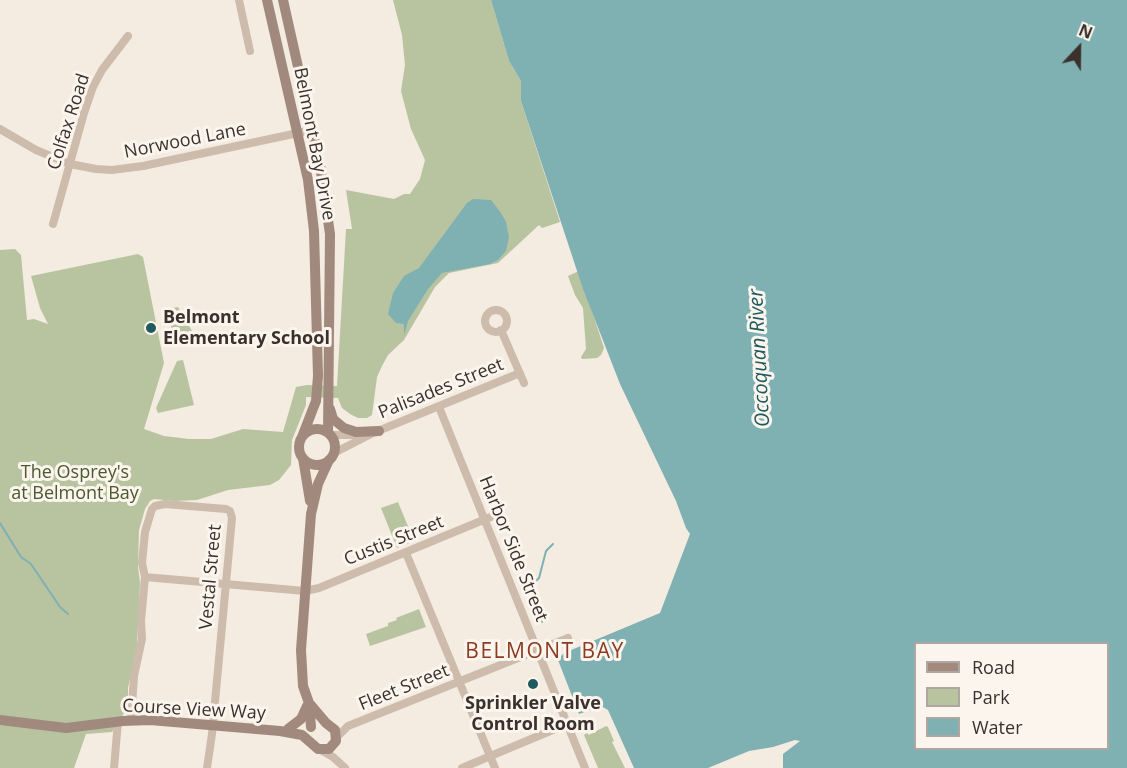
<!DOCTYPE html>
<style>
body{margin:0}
#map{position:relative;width:1127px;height:768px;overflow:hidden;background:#f4ebe1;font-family:"Open Sans",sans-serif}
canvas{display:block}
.legend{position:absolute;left:914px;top:642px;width:195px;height:108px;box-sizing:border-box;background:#fbf5ee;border:2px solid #aea6a0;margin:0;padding:8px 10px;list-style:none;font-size:18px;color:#3b302b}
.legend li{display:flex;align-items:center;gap:12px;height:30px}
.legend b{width:30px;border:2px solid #aea6a0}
.north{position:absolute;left:1049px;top:18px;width:60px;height:60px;-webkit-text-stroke:4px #fbf5ee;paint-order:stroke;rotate:22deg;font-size:16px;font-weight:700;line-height:24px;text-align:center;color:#3b302b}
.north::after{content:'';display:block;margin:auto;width:21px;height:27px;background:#3b302b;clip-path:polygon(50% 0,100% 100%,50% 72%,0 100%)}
</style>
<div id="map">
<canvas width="1127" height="768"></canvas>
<ul class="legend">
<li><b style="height:8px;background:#a18a7d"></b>Road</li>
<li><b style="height:16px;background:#b8c4a0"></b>Park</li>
<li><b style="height:16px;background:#7fb0b2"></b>Water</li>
</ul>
<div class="north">N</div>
</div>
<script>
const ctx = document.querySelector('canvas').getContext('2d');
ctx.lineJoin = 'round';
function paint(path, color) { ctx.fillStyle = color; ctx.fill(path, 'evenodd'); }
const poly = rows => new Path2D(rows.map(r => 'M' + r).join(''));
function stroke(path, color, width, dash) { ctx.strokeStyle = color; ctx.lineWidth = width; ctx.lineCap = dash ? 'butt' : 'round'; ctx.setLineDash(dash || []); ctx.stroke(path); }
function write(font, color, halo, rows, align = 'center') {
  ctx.font = font + ' "Open Sans",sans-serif'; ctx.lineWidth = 6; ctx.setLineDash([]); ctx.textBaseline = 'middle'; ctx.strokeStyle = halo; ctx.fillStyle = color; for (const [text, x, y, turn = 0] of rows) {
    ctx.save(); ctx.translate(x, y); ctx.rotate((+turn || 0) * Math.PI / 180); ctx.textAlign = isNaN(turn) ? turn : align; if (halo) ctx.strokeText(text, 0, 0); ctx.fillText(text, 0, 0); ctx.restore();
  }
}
paint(poly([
 [393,0,491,0,509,61,521,81,521,101,560,222,542,228,539,225,498,263,449,273,435,287,404,340,388,355,382,366,377,377,372,415,367,418,358,418,350,414,342,408,338,398,306,397,306,405,292,440,291,465,279,480,270,485,228,490,197,500,174,501,154,499,150,501,145,509,139,530,138,567,140,582,137,646,128,688,128,707,112,732,86,734,74,768,0,768,0,250,15,249,21,255,27,320,34,319,48,324,40,308,31,276,138,254,143,257,164,363,144,429,164,436,189,439,211,439,243,429,283,432,296,387,307,385,337,386,346,229,352,229,346,190,394,199,404,194,410,194,420,179,425,160,411,129,401,91,405,65,402,35],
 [579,271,604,348,601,355,597,358,582,359,581,357,586,349,583,308,575,295,568,276],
 [178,307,192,331,173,335,167,309],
 [183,360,194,405,158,413,156,408,177,361],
 [398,502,414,541,397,548,381,508],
 [419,609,426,627,370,646,366,634,388,626,388,623,397,620,396,618],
 [606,726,608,727,614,741,612,742,625,768,598,768,584,735,587,733,589,735]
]), '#b8c4a0');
paint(poly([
 [491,0,1127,0,1127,768,783,768,783,754,800,741,795,740,773,747,749,751,708,768,634,768,608,710,601,706,579,714,558,660,560,657,564,653,660,613,690,534,686,528,676,501,620,384,583,289,521,101,521,81,509,61],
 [916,644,1108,644,1108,748,916,748],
 [473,199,491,200,501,213,506,222,509,237,506,251,498,260,490,264,442,273,428,289,408,321,404,335,404,324,396,323,388,314,393,293,404,276,419,268,467,203]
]), '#7fb0b2');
stroke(poly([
 [0,523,21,557,31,564,60,607,68,614],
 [531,589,531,586,539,578,546,551,553,544],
 [538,605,542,622]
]), '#7fb0b2', 2);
stroke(poly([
 [239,0,250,51],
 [0,129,36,150,70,164,96,169,112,170,143,166,312,130],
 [53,224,84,113,93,87,102,70,128,36],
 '485 321a11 11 0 1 1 22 0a11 11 0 1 1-22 0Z',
 [501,330,524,383],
 [439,407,585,768],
 [331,435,357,435],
 [334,453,373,433,520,373],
 [406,553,495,768],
 [145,577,305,591,319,588,493,516],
 [131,720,134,676,142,639,141,621,145,577,142,563,145,532,152,509,155,506,165,504,226,509,230,511,232,518,212,734,207,768],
 [336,738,348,726,568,638],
 [321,750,333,757,345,768],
 [114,768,118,721],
 [462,768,567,724]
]), '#cdbbac', 8);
stroke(poly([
 [267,0,308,180,314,231,318,376,316,401,302,437],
 [283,0,320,165,330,234,328,432],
 [330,409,333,419,344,428,356,432,379,431],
 '299 447a18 18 0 1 1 36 0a18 18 0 1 1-36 0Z',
 [303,458,310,501],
 [0,720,66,728,123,721,150,720,280,731,302,735,318,749,329,749,336,741,335,730,326,723,309,703],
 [311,727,309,703,303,686,301,650,311,514,318,484,329,460],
 [288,729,301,719,307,706]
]), '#a18a7d', 10);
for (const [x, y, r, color] of [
 [151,328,6,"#1f5a5e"],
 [533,684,6,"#1f5a5e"]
]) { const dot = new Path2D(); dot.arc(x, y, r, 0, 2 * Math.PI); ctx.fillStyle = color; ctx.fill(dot); stroke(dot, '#fbf5ee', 2); }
write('18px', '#3b302b', '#fbf5ee', [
 ["Colfax Road",69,122,-72],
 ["Norwood Lane",185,141,-11],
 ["Belmont Bay Drive",314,144,79],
 ["Palisades Street",441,389,-22],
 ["Custis Street",394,541,-22],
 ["Harbor Side Street",513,549,68],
 ["Vestal Street",211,577,-85],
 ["Fleet Street",404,688,-22],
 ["Course View Way",194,710,3]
]);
write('bold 18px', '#3b302b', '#fbf5ee', [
 ["Belmont",163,318],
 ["Elementary School",163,339],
 ["Sprinkler Valve",533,704,"center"],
 ["Control Room",533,725,"center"]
], 'left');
write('18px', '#4a5a2e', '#fbf5ee', [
 ["The Osprey's",75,473],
 ["at Belmont Bay",75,494]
]);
write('italic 20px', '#1f5a5e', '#fbf5ee', [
 ["Occoquan River",760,358,-93]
]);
ctx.letterSpacing = '1.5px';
write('21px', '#8c3b22', '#fbf5ee', [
 ["BELMONT BAY",545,652]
]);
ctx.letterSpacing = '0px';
</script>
